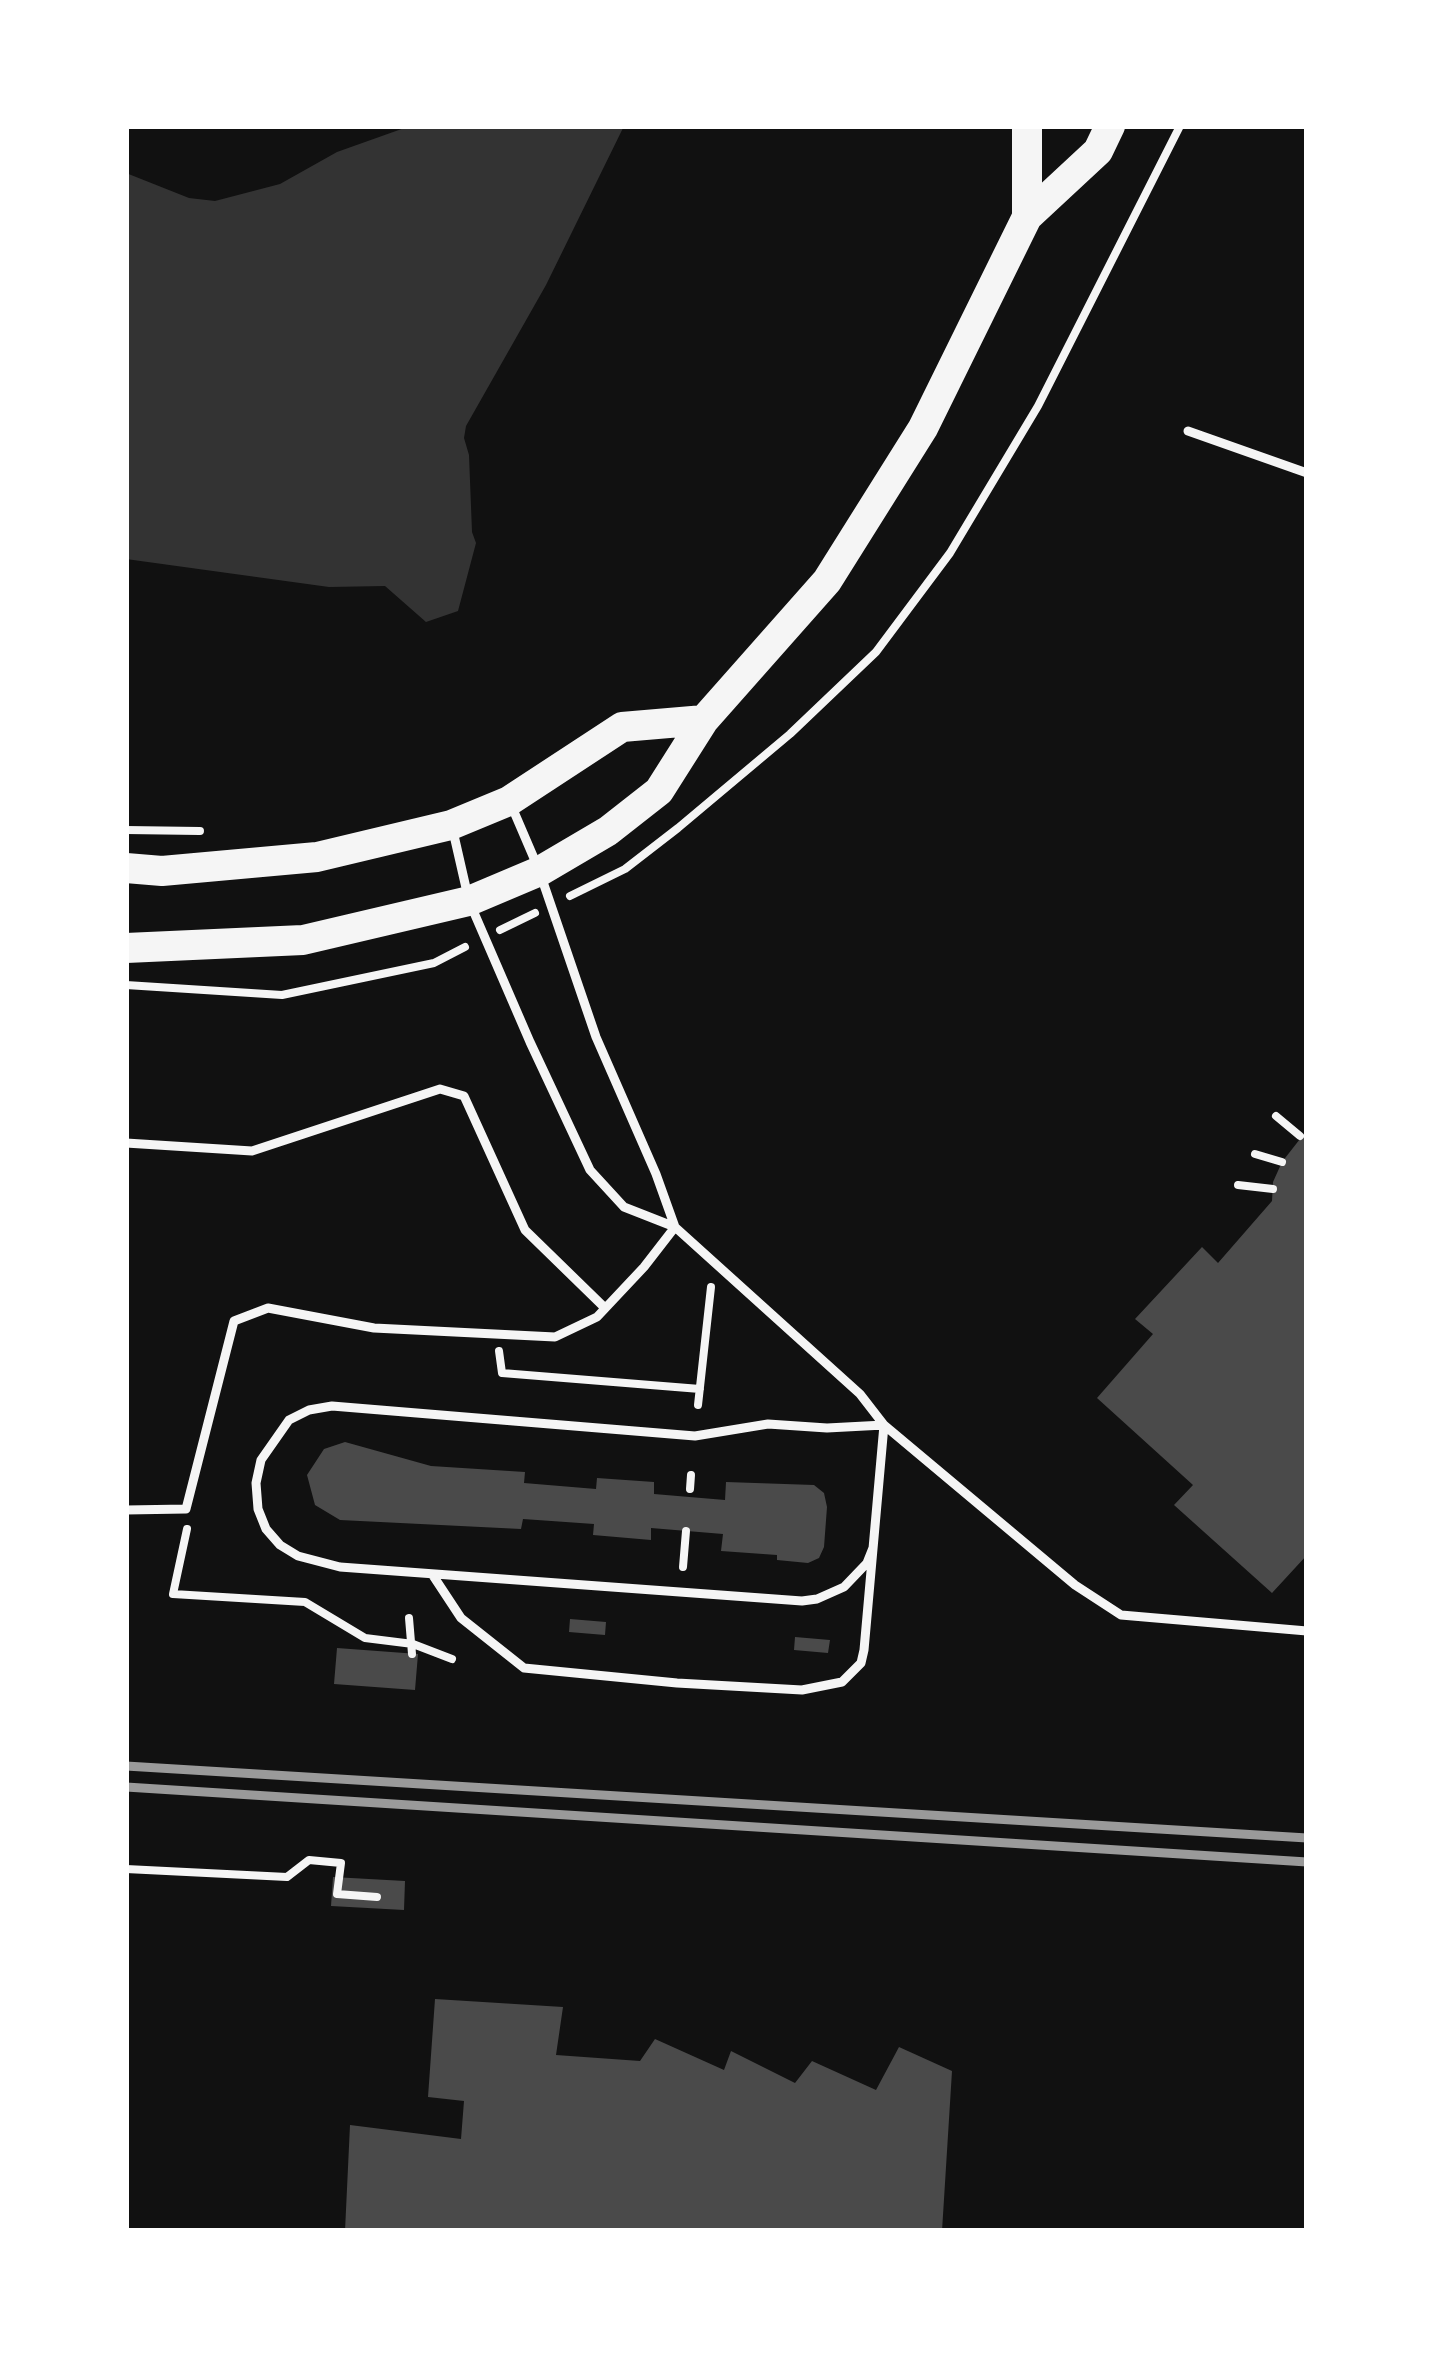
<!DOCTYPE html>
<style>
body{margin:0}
#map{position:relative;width:1433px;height:2357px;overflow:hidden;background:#111;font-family:"Roboto Condensed",sans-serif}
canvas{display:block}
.frame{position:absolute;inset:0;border:129px solid #fff;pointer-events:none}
</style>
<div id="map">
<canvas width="1433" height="2357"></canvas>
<div class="frame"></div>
</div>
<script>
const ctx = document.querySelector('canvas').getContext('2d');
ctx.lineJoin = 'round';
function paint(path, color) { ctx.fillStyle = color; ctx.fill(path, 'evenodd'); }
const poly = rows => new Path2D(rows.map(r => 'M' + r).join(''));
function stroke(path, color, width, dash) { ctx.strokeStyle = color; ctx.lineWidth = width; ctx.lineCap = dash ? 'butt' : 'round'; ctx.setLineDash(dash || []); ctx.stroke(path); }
paint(poly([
 [410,126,624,126,546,285,466,426,464,438,469,455,472,532,476,543,458,611,426,622,385,586,329,587,126,559,126,173,189,198,215,201,280,184,337,152]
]), '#333');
paint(poly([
 [1307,1130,1307,1555,1272,1593,1174,1505,1193,1485,1097,1398,1153,1334,1135,1319,1202,1247,1218,1263,1272,1201,1273,1182,1282,1162],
 [345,1442,431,1466,525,1472,524,1483,596,1489,597,1478,654,1482,654,1494,725,1500,726,1482,814,1485,824,1493,827,1507,824,1547,819,1558,808,1563,777,1560,777,1555,721,1551,723,1534,651,1528,651,1540,593,1535,594,1524,523,1519,521,1529,340,1520,315,1505,307,1475,324,1449],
 [570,1619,606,1622,605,1635,569,1632],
 [795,1637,830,1640,828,1653,794,1650],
 [337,1648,418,1654,415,1690,334,1684],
 [333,1877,405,1881,404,1910,331,1906],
 [435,1999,563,2007,556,2055,640,2061,655,2039,724,2070,731,2051,795,2083,812,2061,876,2090,899,2047,952,2071,942,2231,345,2231,350,2125,461,2139,464,2101,428,2097]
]), '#4a4a4a');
stroke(poly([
 [126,830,200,831],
 [570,896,625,869,678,828,790,734,876,652,950,553,1038,406,1180,126],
 [500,930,535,913],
 [126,985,282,995,434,963,465,947],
 [1276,1116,1300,1136],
 [1255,1154,1282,1162],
 [1238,1185,1273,1189],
 [499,1351,502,1373,700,1389],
 [698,1405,711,1287],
 [690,1489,691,1475],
 [187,1529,173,1594,305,1602,365,1638,413,1644,452,1659],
 [683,1567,686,1531],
 [409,1618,412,1654],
 [126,1869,287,1877,309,1860,341,1863,337,1894,377,1897]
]), '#f5f5f5', 8);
stroke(poly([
 [1188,431,1307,473],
 [512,807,536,863],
 [453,831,469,901,530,1042,590,1170,624,1207,675,1227,860,1394,884,1425,1075,1585,1121,1615,1307,1631],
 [542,879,596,1037,656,1174,675,1227],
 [126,1143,252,1151,440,1089,464,1096,525,1230,605,1308],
 [126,1510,186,1509,234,1321,268,1308,374,1328,555,1337,597,1317,644,1267,675,1227],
 [873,1548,867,1563,844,1587,817,1599,802,1601,340,1567,298,1556,280,1545,266,1529,258,1509,256,1483,261,1460,289,1420,309,1410,332,1406,695,1436,768,1424,827,1428,884,1425],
 [432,1574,461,1618,524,1668,677,1683,802,1690,842,1682,861,1663,864,1650,884,1425]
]), '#f5f5f5', 9);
stroke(poly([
 [1027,217,1027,126],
 [126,868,162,871,317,857,451,825,509,801,622,727,704,720],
 [126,948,303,940,469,901,540,871,608,831,659,791,704,720,827,581,923,428,1027,217,1098,151,1110,126]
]), '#f5f5f5', 30);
stroke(poly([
 [126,1766,1307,1838],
 [126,1787,1307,1862]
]), '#9a9a9a', 9);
</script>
